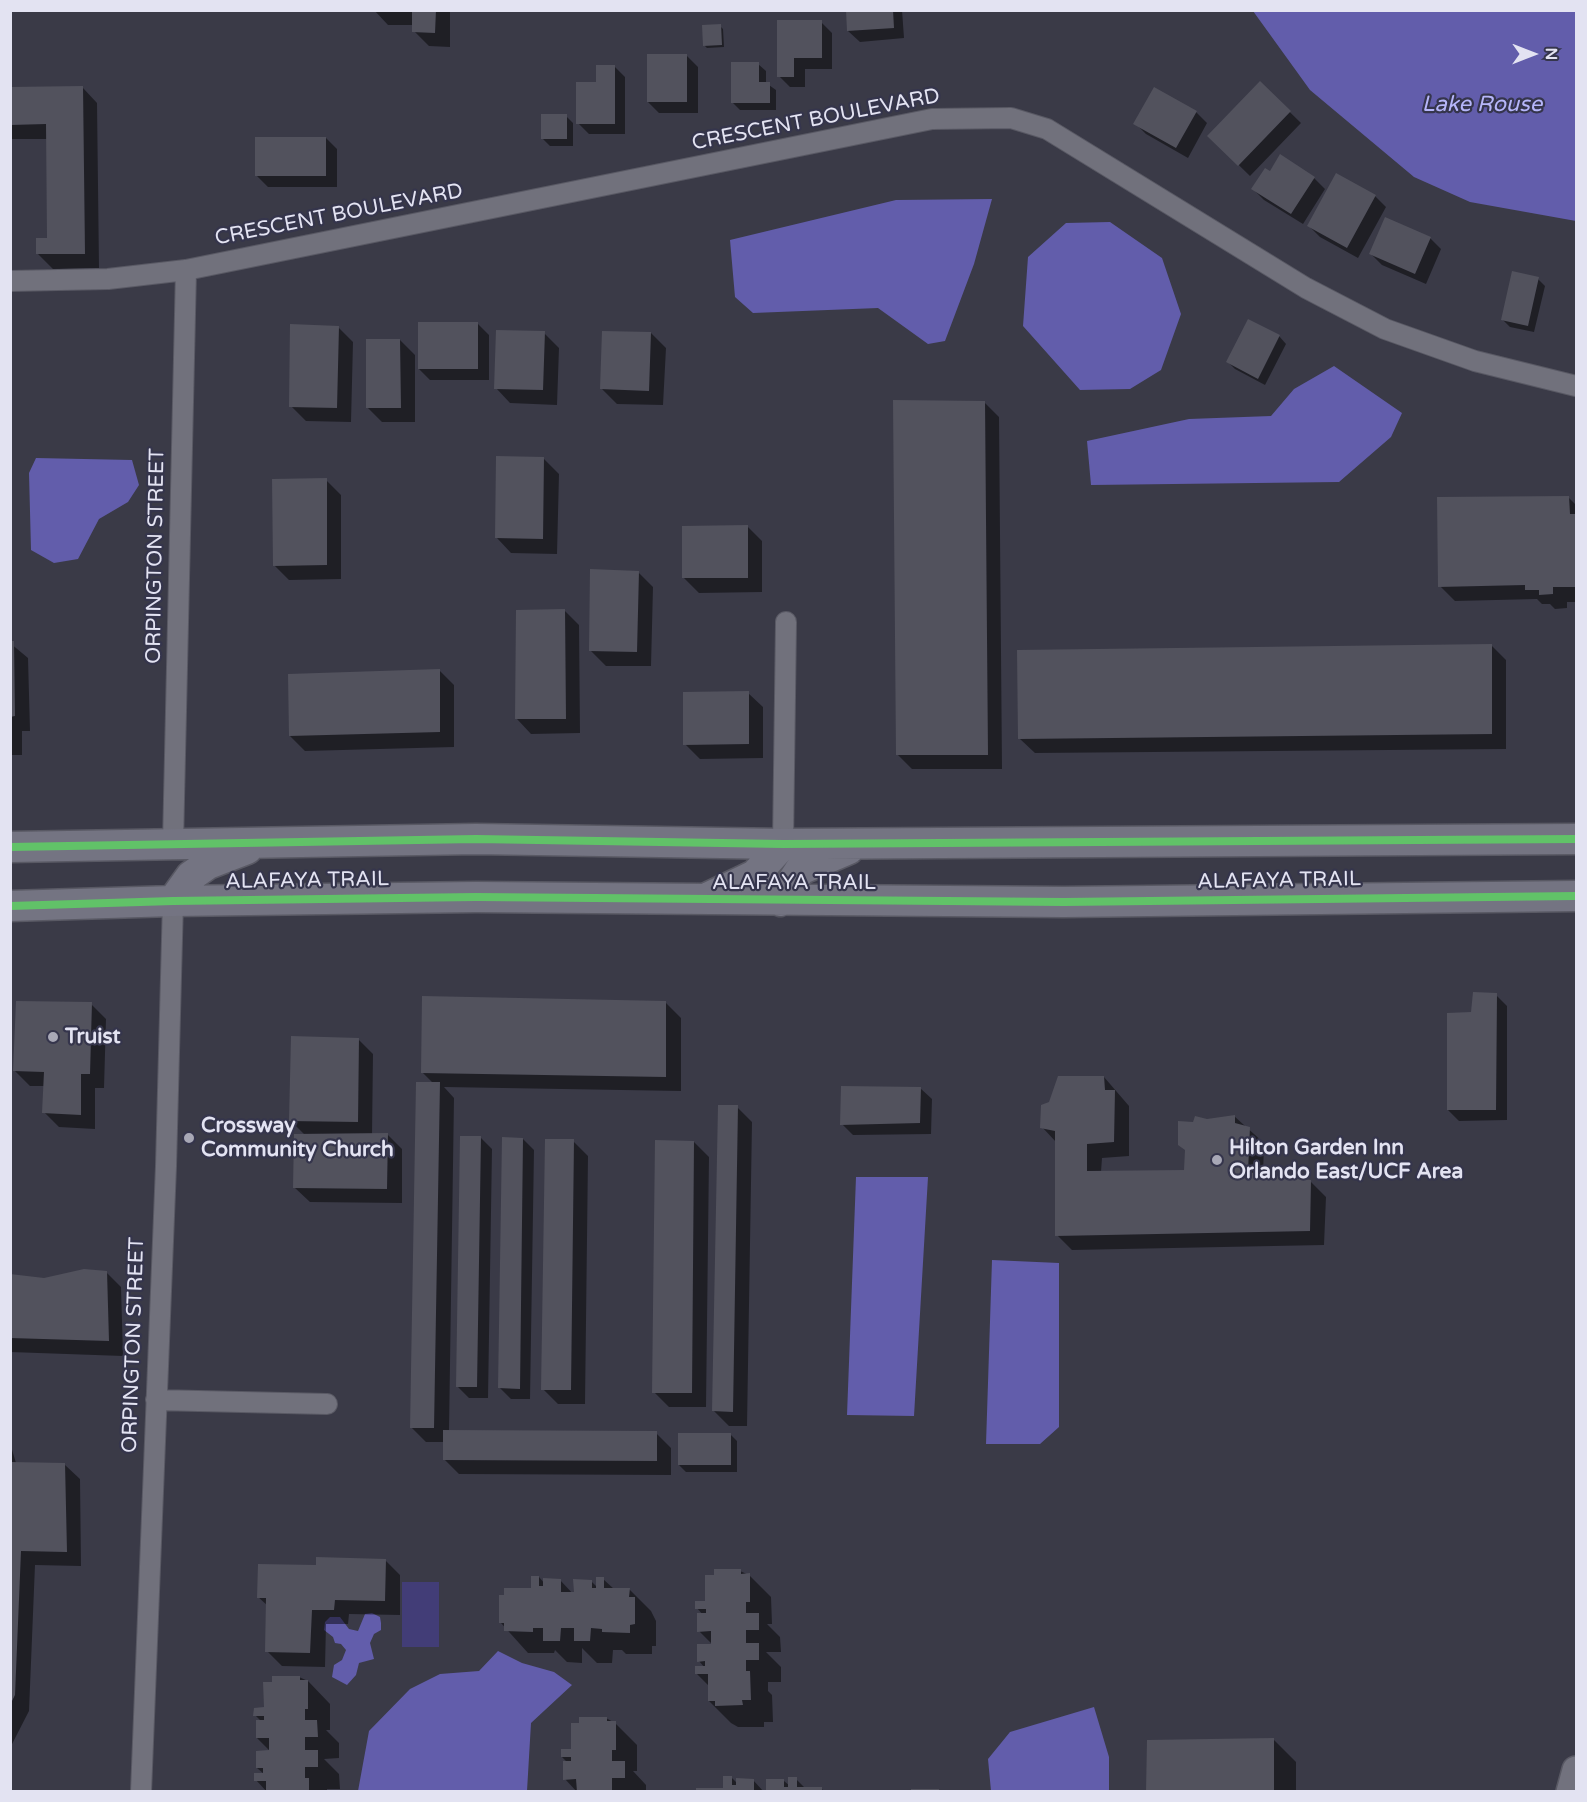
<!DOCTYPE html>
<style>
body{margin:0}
#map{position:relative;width:1587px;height:1802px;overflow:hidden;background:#3a3a47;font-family:"Varela Round",sans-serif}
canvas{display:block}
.frame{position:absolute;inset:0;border:12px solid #e3e3f2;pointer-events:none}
.north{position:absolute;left:1503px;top:24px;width:60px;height:60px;-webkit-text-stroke:4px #35354c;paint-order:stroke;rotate:90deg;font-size:16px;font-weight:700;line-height:24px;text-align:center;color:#e3e3f2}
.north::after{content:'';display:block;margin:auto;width:21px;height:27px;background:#e3e3f2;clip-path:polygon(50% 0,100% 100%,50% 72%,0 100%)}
</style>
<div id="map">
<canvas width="1587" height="1802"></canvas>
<div class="frame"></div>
<div class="north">N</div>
</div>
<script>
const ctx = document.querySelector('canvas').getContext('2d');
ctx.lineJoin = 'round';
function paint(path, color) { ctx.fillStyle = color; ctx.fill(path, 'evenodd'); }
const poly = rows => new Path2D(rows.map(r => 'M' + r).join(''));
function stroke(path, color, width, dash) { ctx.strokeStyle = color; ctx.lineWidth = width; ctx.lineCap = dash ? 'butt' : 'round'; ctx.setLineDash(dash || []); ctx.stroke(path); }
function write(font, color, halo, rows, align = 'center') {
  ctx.font = font + ' "Varela Round",sans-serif'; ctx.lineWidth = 4.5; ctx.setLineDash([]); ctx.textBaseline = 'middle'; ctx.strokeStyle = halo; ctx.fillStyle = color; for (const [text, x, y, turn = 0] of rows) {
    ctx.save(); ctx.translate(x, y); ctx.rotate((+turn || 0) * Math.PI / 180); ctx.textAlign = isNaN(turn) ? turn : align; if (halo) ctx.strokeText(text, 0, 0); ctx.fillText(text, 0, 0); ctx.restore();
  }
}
paint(poly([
 [402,1582,439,1582,439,1647,402,1647]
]), '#423d77');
paint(poly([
 [1253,11,1576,11,1576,221,1470,202,1414,177,1310,90],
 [992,199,974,264,945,341,928,344,878,308,753,313,735,297,730,240,896,200],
 [1110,222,1162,258,1181,314,1161,370,1130,389,1080,390,1023,326,1028,257,1066,223],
 [1334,366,1402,413,1391,437,1339,482,1091,485,1087,441,1189,419,1271,416,1294,389],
 [36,458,132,460,139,485,128,502,99,519,78,559,54,563,31,550,29,473],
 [856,1177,928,1177,914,1416,847,1415],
 [992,1260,1059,1263,1059,1427,1040,1444,986,1444],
 [372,1613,380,1617,381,1623,381,1630,374,1634,370,1643,374,1659,359,1663,356,1675,347,1685,332,1677,334,1665,342,1660,346,1650,341,1644,335,1643,333,1637,324,1630,325,1622,330,1617,340,1617,349,1629,358,1631,365,1614],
 [498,1651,522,1663,554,1672,572,1685,531,1723,527,1791,358,1791,369,1731,410,1689,440,1674,479,1671],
 [1094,1707,1109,1757,1109,1791,991,1791,988,1759,1010,1732]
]), '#625dab');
paint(poly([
 [374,10,450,10,450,47,429,46,414,31,414,25,388,25],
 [847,10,902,10,904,38,860,42,848,31],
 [821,22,832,33,832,69,805,69,805,87,790,87,779,76],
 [720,26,723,29,724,47,707,48,704,45],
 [687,56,698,67,698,113,659,113,648,102],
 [758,64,766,71,766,83,776,90,776,110,740,110,732,102],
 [614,66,625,77,625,134,589,134,578,123,598,84],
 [1260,83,1301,123,1250,176,1209,136],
 [10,88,83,88,97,103,99,268,53,269,38,254,48,240,48,139,10,139],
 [1196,112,1207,123,1188,158,1146,134,1135,123],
 [566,116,573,123,573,146,550,146,543,139],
 [326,138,337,149,337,187,268,187,257,176],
 [1314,178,1325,189,1303,224,1264,200,1253,189],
 [1375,196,1386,207,1358,258,1320,237,1309,226],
 [1430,238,1441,249,1426,284,1382,265,1371,254],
 [1538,279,1545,286,1534,332,1510,327,1503,320],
 [478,324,489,335,489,380,430,380,419,369],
 [338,327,353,342,351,422,306,421,291,406],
 [544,333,559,348,557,405,510,403,496,388],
 [651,333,666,348,663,405,617,404,602,389],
 [1279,336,1286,344,1265,385,1235,369,1228,362],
 [400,340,415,355,415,422,382,422,367,407],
 [984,402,999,417,1002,769,912,769,897,754],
 [544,459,559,474,557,554,511,553,497,538],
 [326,480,341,495,341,579,289,580,274,565],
 [1568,497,1576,505,1576,602,1567,602,1567,608,1555,609,1550,604,1542,604,1537,599,1455,601,1440,586],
 [747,526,762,541,762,592,699,593,684,578],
 [638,572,653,587,651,666,606,666,591,651],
 [564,610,579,625,580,733,531,734,517,719],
 [10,643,28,658,30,731,22,731,22,755,10,755],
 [1491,645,1506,660,1506,749,1035,753,1020,739],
 [439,670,454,685,454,747,305,751,290,736],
 [748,693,763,707,763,758,700,759,685,744],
 [1496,995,1507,1006,1507,1120,1459,1121,1448,1110,1473,1014],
 [666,1003,681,1018,681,1091,444,1087,454,1098,449,1431,656,1433,671,1448,671,1475,459,1474,444,1459,444,1442,426,1442,411,1427,433,1083,422,1072],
 [91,1004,106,1019,104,1088,95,1088,95,1129,59,1127,44,1112,45,1086,30,1086,15,1071],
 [358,1039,373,1054,372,1135,387,1134,402,1149,402,1203,310,1202,295,1188,305,1135,290,1120],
 [1104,1077,1129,1106,1129,1156,1102,1158,1101,1172,1186,1171,1187,1152,1194,1123,1234,1116,1264,1143,1263,1176,1311,1182,1326,1197,1324,1245,1072,1250,1057,1235,1056,1142,1042,1127],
 [920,1088,932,1099,931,1134,853,1135,842,1124],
 [737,1107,752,1122,747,1426,729,1426,714,1411],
 [481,1138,492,1149,488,1398,469,1398,458,1387],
 [523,1139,534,1150,530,1399,511,1399,500,1388],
 [573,1141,588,1156,585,1404,558,1404,543,1389],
 [694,1142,709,1157,706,1407,669,1407,654,1392],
 [106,1272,121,1287,123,1356,10,1352,10,1276,44,1280],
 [730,1434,737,1441,737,1472,686,1472,679,1465],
 [10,1443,16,1463,65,1465,80,1479,81,1566,35,1565,29,1711,10,1748],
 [385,1560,400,1575,400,1615,349,1614,348,1624,326,1624,325,1667,282,1666,267,1651,268,1606,258,1597,317,1567],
 [740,1571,749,1575,771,1597,772,1624,767,1624,780,1637,781,1652,766,1652,781,1667,781,1682,768,1682,768,1691,772,1695,773,1722,764,1722,764,1727,738,1727,731,1723,709,1701,709,1686,697,1674,705,1668,699,1661,713,1645,699,1631,703,1615,697,1608],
 [539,1577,545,1584,560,1580,575,1596,591,1581,597,1587,603,1579,614,1589,629,1589,651,1611,656,1621,656,1646,652,1646,652,1654,626,1654,622,1650,613,1650,612,1663,597,1663,582,1648,582,1663,567,1662,555,1650,554,1653,528,1653,501,1623,532,1590],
 [299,1677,308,1681,330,1704,330,1730,326,1730,339,1743,339,1758,324,1759,339,1774,340,1789,327,1789,327,1792,267,1792,256,1780,264,1774,257,1768,271,1752,257,1738,261,1721,255,1715,265,1709,274,1683],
 [606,1718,615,1723,637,1745,637,1771,633,1771,646,1785,646,1792,577,1792,565,1779,568,1763,562,1757],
 [1274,1740,1296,1762,1296,1792,1148,1792],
 [731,1777,738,1784,753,1780,764,1792,698,1792,725,1790],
 [796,1779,806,1789,822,1789,824,1792,768,1792,784,1781,790,1786]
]), '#0007');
paint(poly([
 [412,10,436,10,435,33,412,32],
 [846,10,893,10,894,28,847,31],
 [777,20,822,20,822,58,794,58,794,77,777,77],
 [721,24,722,45,703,46,702,25],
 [647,54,687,54,687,102,647,102],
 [731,62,759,62,759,82,770,82,770,103,731,103],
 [596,65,615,65,615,124,576,124,576,82,596,82],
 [1260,81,1291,111,1238,166,1207,136],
 [83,86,85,254,36,254,36,238,47,238,46,124,10,125,10,87],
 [1154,87,1197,111,1176,148,1133,124],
 [541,114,567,114,567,139,541,139],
 [255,137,326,137,326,176,255,176],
 [1280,154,1315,177,1291,214,1251,189,1265,168,1270,171],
 [1336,173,1376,195,1347,248,1307,226],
 [1385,217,1431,237,1415,274,1369,254],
 [1512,271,1539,277,1528,326,1501,320],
 [1248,319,1280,335,1258,379,1226,362],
 [418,322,478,322,478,369,418,369],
 [290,324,339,326,337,408,289,407],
 [496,330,545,331,543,390,494,389],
 [602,331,651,332,649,391,600,389],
 [366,339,400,339,401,408,366,408],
 [893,400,985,401,988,755,896,755],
 [496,456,544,457,543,539,495,538],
 [327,478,327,565,273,566,272,479],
 [1569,496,1570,514,1576,514,1576,587,1553,587,1553,594,1539,595,1539,590,1525,590,1525,585,1438,587,1437,497],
 [748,525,748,578,682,578,682,526],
 [590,569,639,571,637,652,589,651],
 [565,609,566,719,515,719,516,610],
 [10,641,14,641,15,716,10,717],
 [1492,644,1492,734,1018,739,1017,650],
 [440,669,440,732,289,736,288,674],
 [749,691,749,744,683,745,683,692],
 [1473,992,1497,993,1496,1110,1447,1110,1447,1013,1471,1012],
 [422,996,666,1001,666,1077,421,1073],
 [16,1001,92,1002,90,1074,81,1074,81,1115,42,1113,44,1072,13,1071],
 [291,1036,359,1038,358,1122,289,1121],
 [1058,1076,1104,1076,1105,1090,1115,1090,1114,1142,1087,1144,1087,1171,1184,1170,1185,1150,1178,1145,1178,1121,1193,1122,1195,1116,1207,1119,1235,1115,1235,1123,1250,1127,1248,1172,1311,1180,1310,1231,1055,1236,1055,1131,1040,1128,1041,1105,1049,1102],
 [416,1082,440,1082,434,1428,410,1428],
 [841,1086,921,1087,920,1123,840,1125],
 [718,1105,738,1105,733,1412,712,1411],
 [388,1133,387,1189,293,1188,294,1134],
 [460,1136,481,1136,477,1387,456,1387],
 [502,1137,523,1138,520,1389,498,1388],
 [545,1139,574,1139,571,1390,541,1390],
 [655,1140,694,1141,692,1393,652,1393],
 [84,1269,107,1271,109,1341,10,1338,10,1274,44,1278],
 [443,1430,657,1431,657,1461,443,1460],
 [678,1433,731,1433,731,1465,678,1465],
 [10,1462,65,1463,67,1552,21,1551,15,1695,10,1705],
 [316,1557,386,1559,385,1601,335,1600,334,1610,312,1610,310,1653,265,1652,266,1598,257,1598,258,1564,316,1565],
 [714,1569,741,1569,741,1574,750,1573,750,1602,746,1602,746,1613,759,1613,759,1630,746,1630,746,1643,759,1643,759,1660,746,1660,746,1671,750,1671,751,1700,742,1700,743,1705,715,1706,715,1701,708,1701,708,1674,695,1674,695,1666,705,1666,705,1661,697,1662,697,1644,711,1644,711,1631,697,1632,697,1613,706,1613,706,1609,695,1609,695,1601,705,1601,705,1575,714,1575],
 [531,1576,539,1576,539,1586,543,1586,543,1578,561,1579,561,1592,574,1592,573,1579,592,1580,592,1588,596,1588,596,1577,604,1577,604,1588,630,1588,629,1597,635,1597,635,1624,630,1625,630,1633,602,1632,602,1629,591,1628,590,1641,574,1641,574,1628,561,1628,560,1641,543,1641,543,1628,533,1628,533,1632,504,1631,504,1623,499,1623,499,1595,504,1595,504,1588,531,1588],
 [272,1676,300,1676,300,1680,308,1680,308,1709,305,1709,305,1720,317,1720,318,1737,305,1737,305,1750,318,1750,318,1767,305,1767,305,1778,309,1778,309,1792,266,1792,266,1781,254,1781,254,1773,263,1773,263,1768,256,1768,256,1751,269,1750,269,1738,256,1738,256,1720,264,1720,264,1716,253,1716,254,1708,264,1707,263,1682,272,1682],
 [579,1717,607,1717,607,1721,616,1721,616,1750,612,1750,612,1761,625,1761,625,1778,612,1778,612,1792,577,1792,576,1779,563,1780,563,1761,571,1761,571,1757,561,1757,561,1749,571,1749,571,1723,579,1723],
 [1274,1738,1274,1792,1146,1792,1147,1740],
 [723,1776,732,1776,732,1785,736,1785,736,1778,754,1779,754,1792,696,1792,696,1788,723,1788],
 [788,1777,797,1777,797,1787,822,1787,822,1792,766,1792,766,1779,784,1779,784,1787,788,1787],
 [911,1789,939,1789,939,1792,911,1792]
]), '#52525d');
const minor = poly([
 [10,281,108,279,186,270,932,119,1011,118,1047,129,1306,288,1385,329,1475,361,1576,386],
 [173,843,186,270],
 [783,844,786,622],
 [156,1400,327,1404],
 [141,1792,166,1166,173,901]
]);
const secondary = poly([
 [1570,1792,1576,1770]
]);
const primary = poly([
 [10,847,476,839,783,844,1576,839],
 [709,897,755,875,783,844],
 [173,901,191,876,208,864,247,849],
 [780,901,800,870,849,849],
 [10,906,173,901,476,897,1064,902,1576,896]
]);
stroke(minor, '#595964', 22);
stroke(secondary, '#595964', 30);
stroke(primary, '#595964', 33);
stroke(minor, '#71717c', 20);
stroke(secondary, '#72727e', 27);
stroke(primary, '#747482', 30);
stroke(poly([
 [10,847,476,839,783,844,1576,839],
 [10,906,173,901,476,897,1064,902,1576,896]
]), '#61c268', 8);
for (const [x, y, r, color] of [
 [53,1037,6,"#a8a8b6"],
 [189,1138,6,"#a8a8b6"],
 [1217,1160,6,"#a8a8b6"]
]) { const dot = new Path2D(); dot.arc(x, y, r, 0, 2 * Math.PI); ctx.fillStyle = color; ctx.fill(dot); stroke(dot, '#35354c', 2); }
write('21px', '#e3e3f2', '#35354c', [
 ["CRESCENT BOULEVARD",816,120,-11],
 ["CRESCENT BOULEVARD",339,215,-11],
 ["ORPINGTON STREET",156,556,-89],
 ["ALAFAYA TRAIL",307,881,-1],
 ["ALAFAYA TRAIL",1279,881,-1],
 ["ALAFAYA TRAIL",794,883],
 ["ORPINGTON STREET",134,1345,-88]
]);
write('bold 21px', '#e3e3f2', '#35354c', [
 ["Truist",65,1037],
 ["Crossway",201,1126],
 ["Community Church",201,1150],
 ["Hilton Garden Inn",1229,1148],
 ["Orlando East/UCF Area",1229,1172]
], 'left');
write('italic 22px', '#b6b6fa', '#35354c', [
 ["Lake Rouse",1482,105]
]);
</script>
